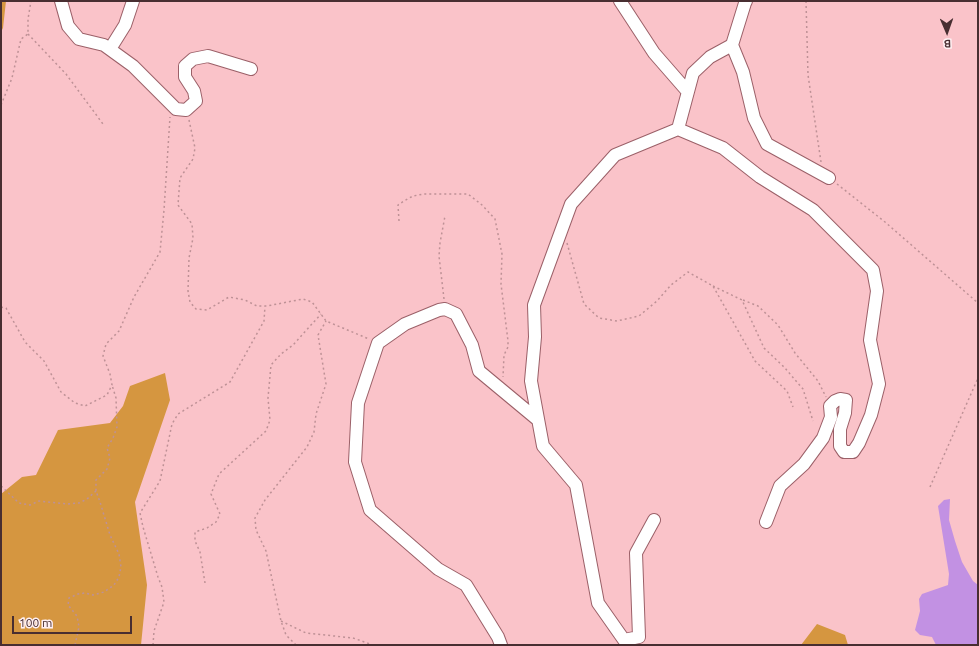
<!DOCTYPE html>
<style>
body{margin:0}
#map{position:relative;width:979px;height:646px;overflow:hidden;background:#fac3c9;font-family:Ubuntu,sans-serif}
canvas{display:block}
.frame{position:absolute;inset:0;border:2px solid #482e31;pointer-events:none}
.north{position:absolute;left:927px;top:12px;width:40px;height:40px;-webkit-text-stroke:3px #fff0f2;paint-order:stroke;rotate:178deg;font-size:11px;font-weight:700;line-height:16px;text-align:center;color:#482e31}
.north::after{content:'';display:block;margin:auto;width:14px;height:18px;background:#482e31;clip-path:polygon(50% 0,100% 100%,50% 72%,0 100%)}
.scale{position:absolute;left:12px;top:616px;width:120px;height:18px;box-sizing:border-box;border:2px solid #482e31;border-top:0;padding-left:5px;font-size:12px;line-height:14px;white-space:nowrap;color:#482e31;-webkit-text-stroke:3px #fff0f2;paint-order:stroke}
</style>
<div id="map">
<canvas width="979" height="646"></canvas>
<div class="frame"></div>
<div class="north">B</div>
<div class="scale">100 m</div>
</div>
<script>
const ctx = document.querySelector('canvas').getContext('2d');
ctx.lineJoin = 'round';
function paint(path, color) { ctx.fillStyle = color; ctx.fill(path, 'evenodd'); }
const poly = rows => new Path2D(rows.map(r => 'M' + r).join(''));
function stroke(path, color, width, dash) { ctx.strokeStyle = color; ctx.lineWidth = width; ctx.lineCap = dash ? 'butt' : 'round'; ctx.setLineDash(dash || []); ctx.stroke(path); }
paint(poly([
 [1,1,6,1,3,28,1,32],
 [165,373,170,400,135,502,147,585,141,645,1,645,1,494,22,477,36,475,58,430,110,423,123,406,130,386],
 [817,624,845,635,848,645,801,645]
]), '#d59640');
paint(poly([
 [950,499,949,520,955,541,962,562,973,581,978,585,978,645,936,645,932,637,920,635,915,630,920,611,919,599,922,594,948,585,949,574,938,506,944,500]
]), '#c291e3');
const minor = poly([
 [61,1,68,26,79,39,104,45,133,66,176,109,186,110,196,101,194,91,185,77,185,66,193,59,208,56,251,69],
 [620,1,654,53,688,92],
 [746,1,745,3,732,45,743,72,754,118,767,144,829,178],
 [110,49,125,25,133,1],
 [678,129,723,148,760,177,813,210,873,270,877,291,870,340,879,384,871,415,859,443,853,452,844,452,840,446,840,429,845,413,846,400,840,399,835,401,830,406,831,417,823,438,804,464,780,486,766,522],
 [654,520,636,553,639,637,624,640,598,603,576,485,543,446,531,381,535,337,534,305,571,204,615,155,678,129,693,73,710,57,732,45],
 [501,645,498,637,466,585,438,569,370,510,355,462,358,403,378,343,405,324,439,310,445,309,456,314,472,345,479,371,538,420]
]);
stroke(minor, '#9b6068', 14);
stroke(poly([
 [806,1,808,75,821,162],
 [28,34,66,74,103,124],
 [1,105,12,78,21,39,28,34,28,19,31,1],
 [189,120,195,148,193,159,180,178,178,205,192,224,193,238,189,258,188,291,190,302,196,309,207,310,229,297,245,300,257,306,267,306,303,299,312,302,326,321,369,339],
 [837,184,885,222,978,303],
 [399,221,398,205,404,201,413,196,424,194,468,194,482,205,495,219,502,254,501,284,508,341,508,347,504,355,503,377],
 [567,243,584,304,599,318,617,321,639,316,657,301,671,285,688,272,713,286,755,361,787,391,793,407],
 [713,286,742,300,764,348,784,367,803,389,813,421],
 [444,299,439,256,440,243,445,216],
 [743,300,758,306,778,325,795,353,818,381,826,397],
 [1,307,6,308,25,342,44,361,61,392,75,403,85,406,107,395,112,385,110,374,103,356,106,344,119,331,134,297,160,252,164,210,170,117],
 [1,486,19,503,30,505,39,501,68,504,79,503,87,499,96,491],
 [930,487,978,378],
 [205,583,200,552,195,541,195,532,207,528,216,522,220,514,211,494,219,474,266,431,270,420,268,398,271,365,281,354,293,345,321,314],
 [281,621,306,633,353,638,373,645],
 [75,645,79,627,77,616,68,605,69,598,78,594,85,593,93,595,104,592,114,585,119,577,121,567,119,554,110,535,100,502,96,491,96,480,107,469,110,458,107,448,113,438,117,427,116,398,112,385],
 [153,645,154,631,164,602,162,587,158,577,143,527,140,513,160,481,172,424,178,414,230,382,264,321,265,306],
 [296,645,286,635,281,621,266,551,256,530,255,518,265,500,307,447,314,432,316,414,326,384,318,335,326,321]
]), '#be9196', 1.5, [2, 3]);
stroke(minor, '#fff', 12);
</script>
